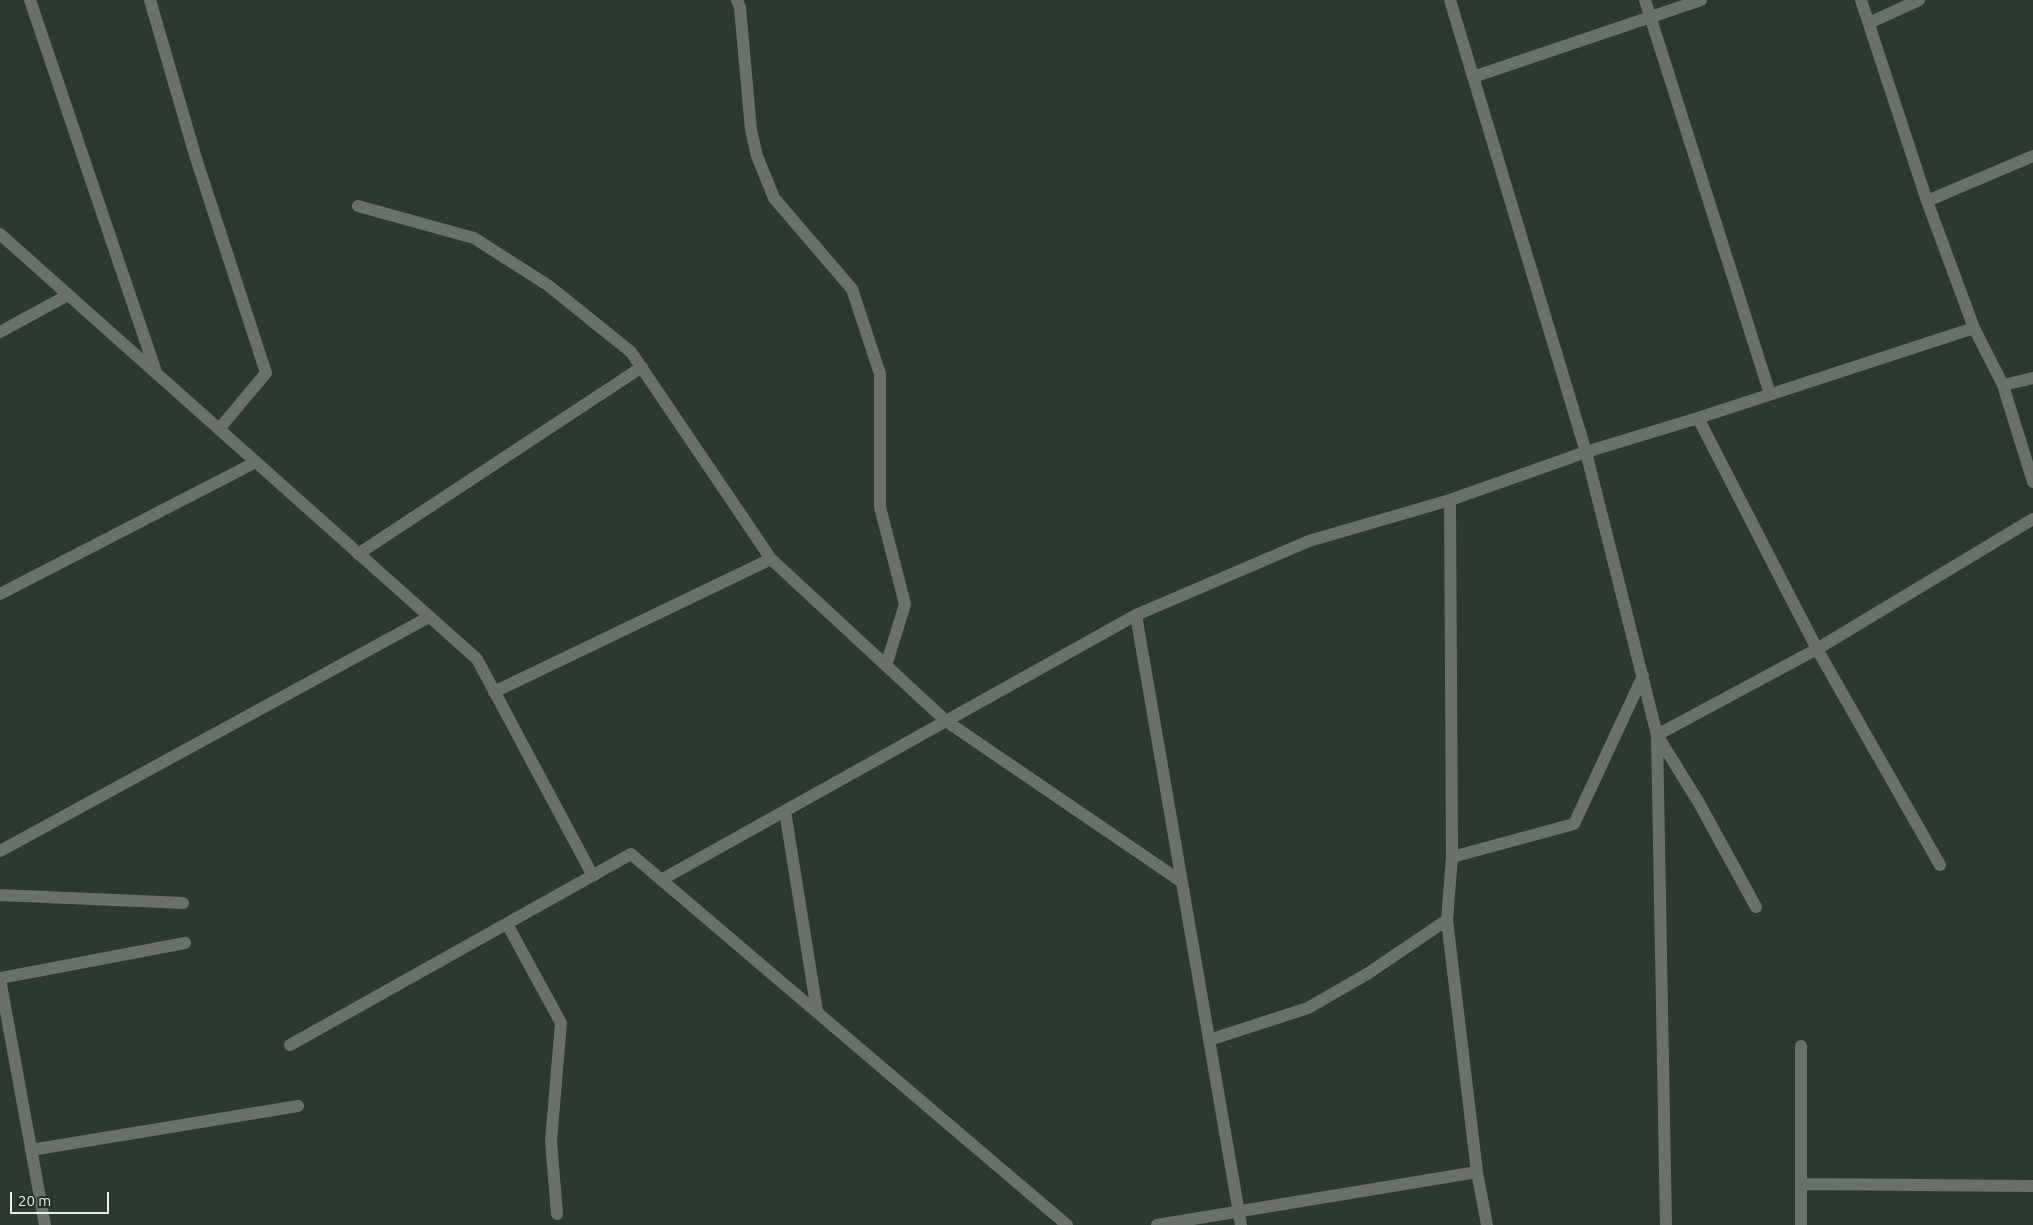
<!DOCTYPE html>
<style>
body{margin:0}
#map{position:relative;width:2033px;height:1225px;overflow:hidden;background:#2b392f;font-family:Ubuntu,sans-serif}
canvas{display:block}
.scale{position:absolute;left:10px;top:1192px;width:99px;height:22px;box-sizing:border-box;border:2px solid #e8f1ea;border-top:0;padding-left:6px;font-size:15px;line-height:18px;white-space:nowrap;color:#e8f1ea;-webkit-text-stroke:4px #212f25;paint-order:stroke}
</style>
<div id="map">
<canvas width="2033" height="1225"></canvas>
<div class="scale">20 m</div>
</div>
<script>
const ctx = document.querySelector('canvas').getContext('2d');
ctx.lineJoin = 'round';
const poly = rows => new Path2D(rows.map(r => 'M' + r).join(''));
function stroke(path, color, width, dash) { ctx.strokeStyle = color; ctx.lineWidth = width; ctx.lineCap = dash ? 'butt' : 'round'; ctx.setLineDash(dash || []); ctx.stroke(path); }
stroke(poly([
 [30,0,156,372],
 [150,0,195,155,266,373,219,429],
 [737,0,740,8,751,130,757,156,774,198,852,289,880,374,880,507,905,604,886,666],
 [1450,0,1586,452,1657,735,1666,1225],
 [1645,0,1770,394],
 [1861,0,1927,201,1974,328,2003,385,2033,482],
 [1869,23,1919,0],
 [1473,77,1701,0],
 [1927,201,2033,156],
 [358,206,474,238,549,286,631,352,771,559,946,721,1182,882],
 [0,234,477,659,593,876],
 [0,332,68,295],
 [2003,385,2033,378],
 [1698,418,1817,649,1940,865],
 [1450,500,1452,857,1447,920,1477,1172,1487,1225],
 [358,554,642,367],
 [0,594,256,462],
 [1136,615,1241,1225],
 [494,692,771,559],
 [1657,735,1817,649,2033,519],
 [1657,735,1699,803,1756,907],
 [785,811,817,1011],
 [0,851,429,617],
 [1452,857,1574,824,1643,676],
 [661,880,1136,615,1309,541,1450,500,1586,452,1698,418,1974,328],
 [0,895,183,903],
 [507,924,561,1023,551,1141,557,1214],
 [0,978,185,943],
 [0,979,45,1225],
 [1209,1040,1308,1008,1367,974,1447,920],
 [290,1045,631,854,1067,1225],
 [1801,1046,1801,1225],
 [31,1150,298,1106],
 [1801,1184,2033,1186],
 [1157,1225,1477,1172]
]), '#6a716b', 12);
</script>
